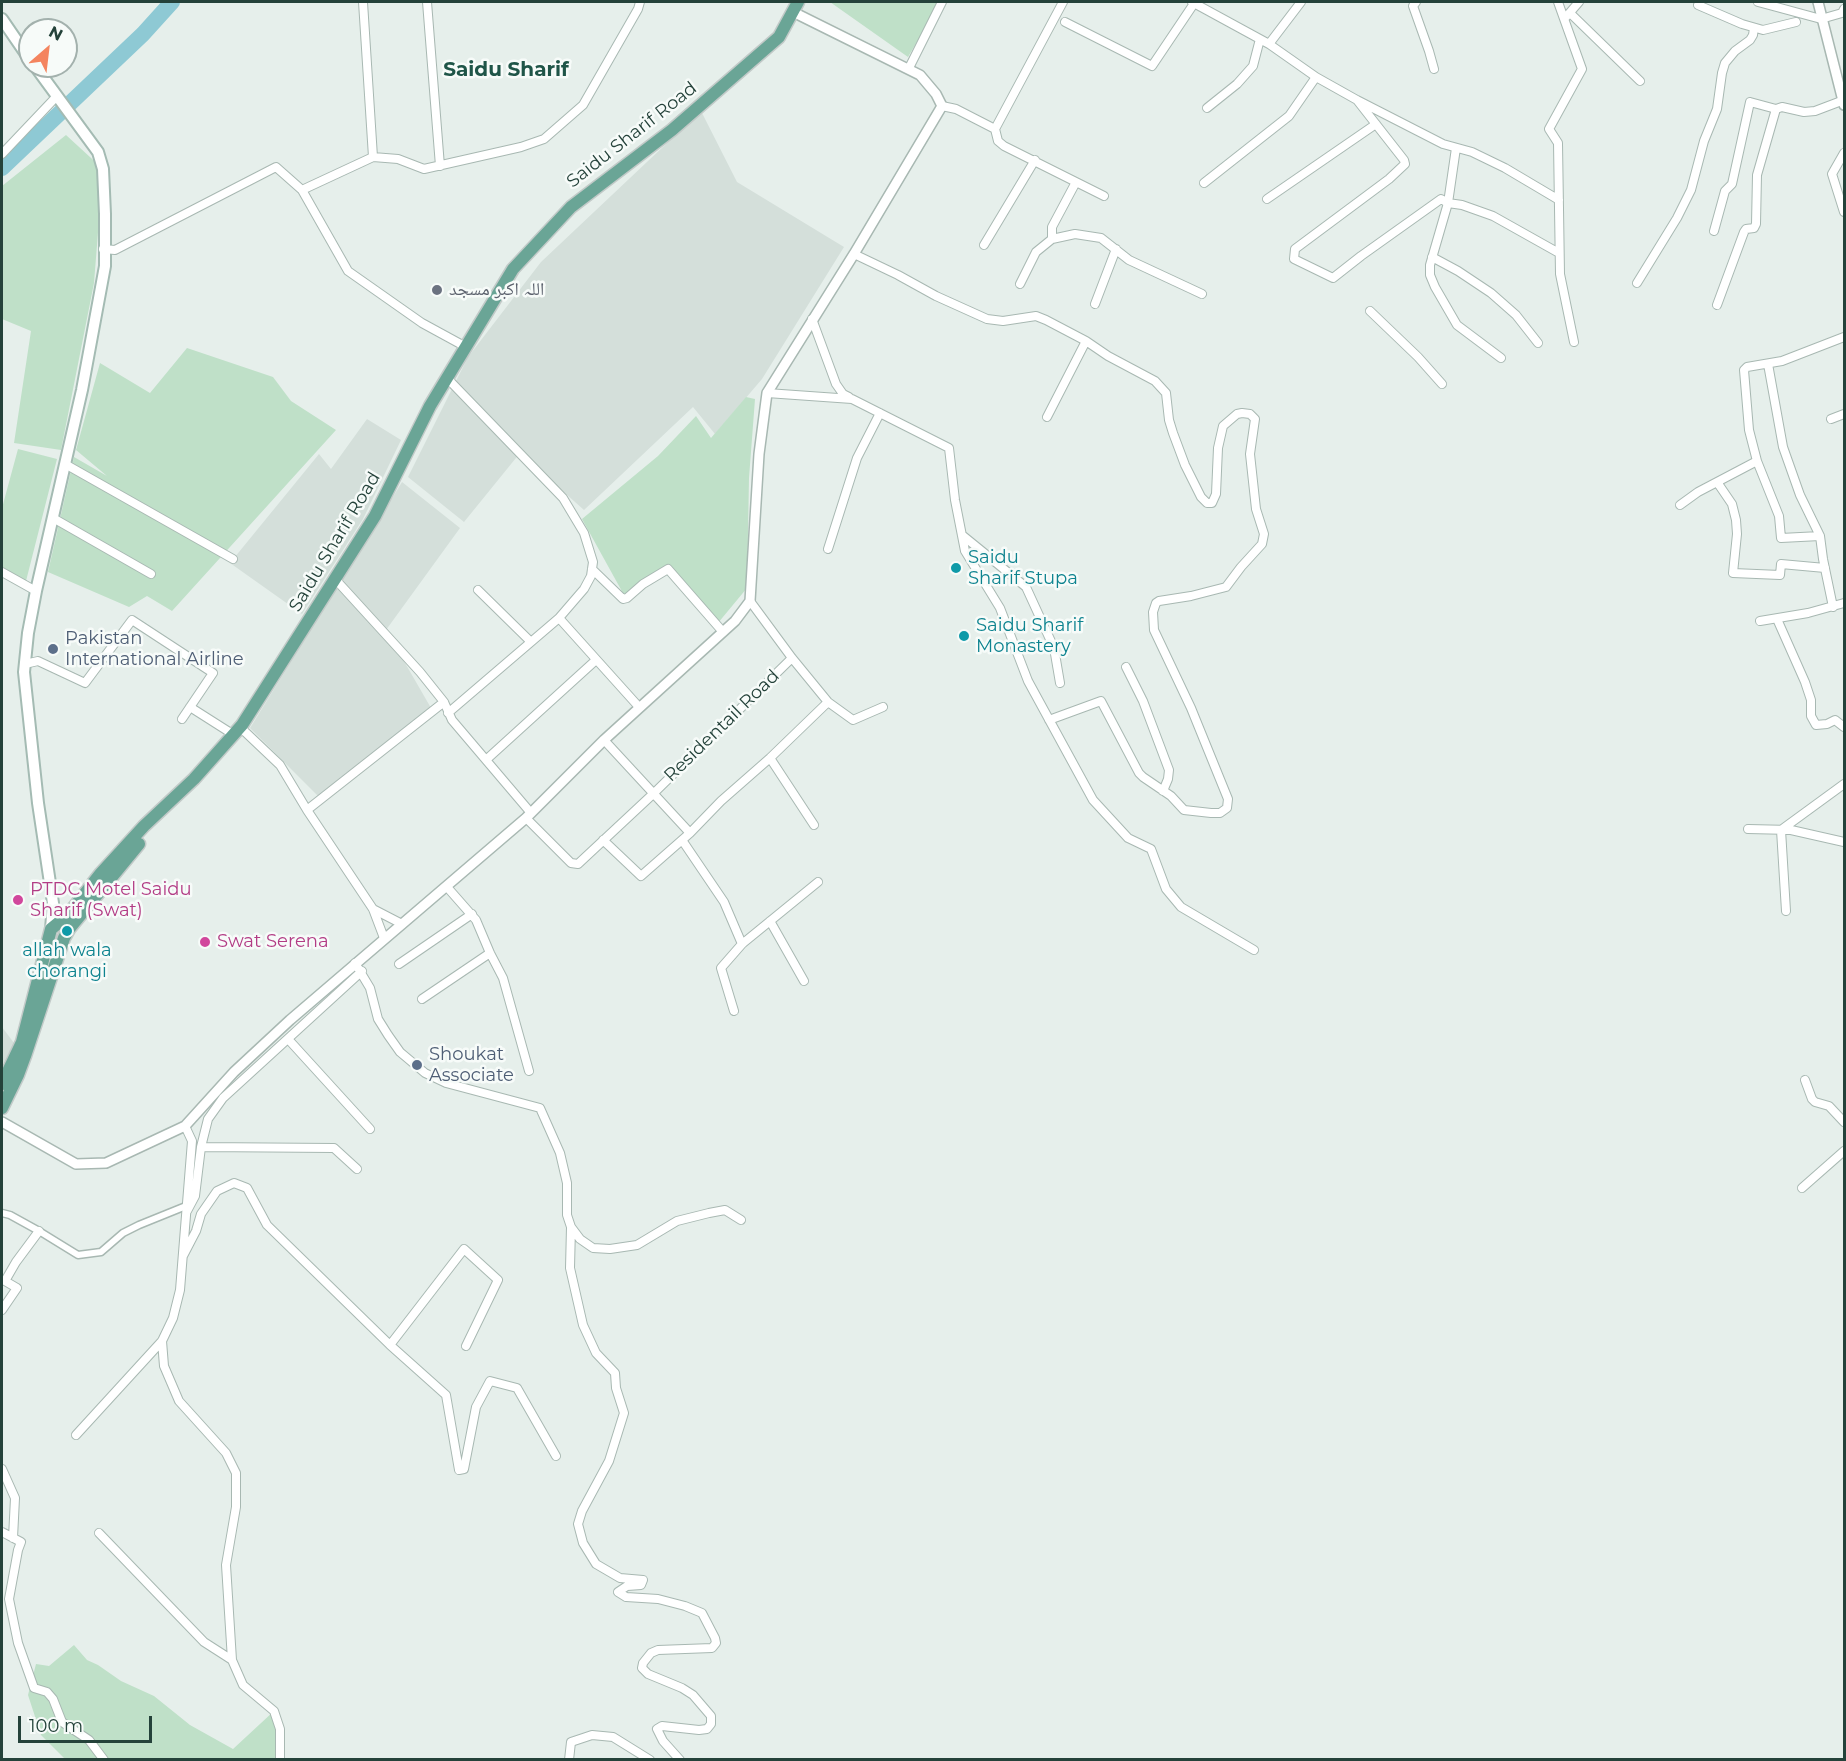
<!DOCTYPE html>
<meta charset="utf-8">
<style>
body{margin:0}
#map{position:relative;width:1846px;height:1761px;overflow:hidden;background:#e6efeb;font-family:Montserrat,sans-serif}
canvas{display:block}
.frame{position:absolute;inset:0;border:3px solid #24423a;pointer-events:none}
.north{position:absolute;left:18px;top:18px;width:60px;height:60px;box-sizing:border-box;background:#f7fbf9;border:2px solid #a3b1ad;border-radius:50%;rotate:28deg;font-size:16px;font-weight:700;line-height:24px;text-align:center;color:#24423a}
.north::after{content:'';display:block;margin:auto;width:21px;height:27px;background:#f4845f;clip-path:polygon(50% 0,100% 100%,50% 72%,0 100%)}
.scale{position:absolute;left:18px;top:1716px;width:134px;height:27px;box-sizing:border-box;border:3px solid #24423a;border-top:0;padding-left:8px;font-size:18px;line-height:21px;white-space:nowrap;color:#24423a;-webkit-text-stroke:4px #f7fbf9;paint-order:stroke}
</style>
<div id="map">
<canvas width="1846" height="1761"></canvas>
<div class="frame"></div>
<div class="north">N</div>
<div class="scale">100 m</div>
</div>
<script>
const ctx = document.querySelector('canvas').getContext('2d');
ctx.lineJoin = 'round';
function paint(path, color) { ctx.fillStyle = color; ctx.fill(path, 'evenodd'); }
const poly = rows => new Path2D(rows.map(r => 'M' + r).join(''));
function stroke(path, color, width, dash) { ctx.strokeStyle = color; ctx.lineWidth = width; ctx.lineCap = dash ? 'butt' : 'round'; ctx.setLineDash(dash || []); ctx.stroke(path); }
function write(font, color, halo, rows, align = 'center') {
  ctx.font = font + ' Montserrat,"Noto Naskh Arabic",sans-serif'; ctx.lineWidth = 5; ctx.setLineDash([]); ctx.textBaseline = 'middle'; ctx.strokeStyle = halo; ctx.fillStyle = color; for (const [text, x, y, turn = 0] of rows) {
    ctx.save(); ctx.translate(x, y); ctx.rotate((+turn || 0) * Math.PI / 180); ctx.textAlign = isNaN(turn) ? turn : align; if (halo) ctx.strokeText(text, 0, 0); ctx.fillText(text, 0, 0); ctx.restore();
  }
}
paint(poly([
 [701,111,737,182,844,247,762,379,715,434,693,407,584,510,520,453,464,522,408,477,468,357,541,262],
 [367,419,401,440,363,519,302,614,230,563,319,454,331,469],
 [402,482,460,528,386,630,431,708,321,799,250,728],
 [2,1027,14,1043,2,1066]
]), '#d4dfda');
paint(poly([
 [830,2,940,2,908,57],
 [66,135,103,169,94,283,61,450,14,443,31,331,2,319,2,186],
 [187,348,273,377,291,401,336,430,172,611,147,596,129,607,48,572,74,457,107,476,76,450,100,363,150,393],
 [746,397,755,399,749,478,747,588,718,623,669,564,624,595,582,519,658,456,696,416,711,438],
 [18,449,57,459,26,581,2,567,2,508],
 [74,1645,87,1660,98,1665,121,1681,154,1696,190,1725,233,1749,274,1711,285,1759,65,1759,41,1735,28,1695,36,1664,49,1666]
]), '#bfe0c8');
stroke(poly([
 [2,168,143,34,172,2]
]), '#8ec9d4', 16);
const pedestrian = poly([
 [2,1213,10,1215,39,1231,78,1255,101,1252,123,1233,139,1225,186,1206]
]);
const minor = poly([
 [363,2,373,157],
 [427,2,440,166],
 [1063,2,995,129,998,141,1004,146,1104,196],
 [1192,2,1269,44,1316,77,1357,100,1443,144,1472,152,1505,168,1559,200],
 [1416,2,1413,6,1429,51,1434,69],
 [1558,2,1582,69,1549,129,1558,143,1560,274,1574,342],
 [1758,2,1821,19,1842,13,1844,9],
 [1698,5,1742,24,1763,30,1796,22],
 [1570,13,1640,81],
 [1566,17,1579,2],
 [1065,22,1152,66,1195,2],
 [1269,44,1301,2],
 [909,68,942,2],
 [1357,100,1404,160,1405,164,1389,179,1295,249,1294,259,1333,278,1361,256,1441,199,1448,203,1462,205,1493,216,1559,253],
 [942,106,956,109,995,129],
 [1207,108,1237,84,1253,66,1260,39],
 [1456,148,1448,203,1430,265,1430,275,1435,287,1457,325,1501,358],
 [1844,153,1832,174,1844,212],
 [2,154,57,96],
 [1204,183,1289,116,1316,77],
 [302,190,373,157,398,159,424,169,521,147,544,139,583,105,638,9,640,2],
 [1267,199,1376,124],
 [1714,231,1725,191,1732,184,1750,102,1776,109],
 [1052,239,1052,227,1076,182],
 [984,245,1035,160],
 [103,249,115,250,276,167,302,190,348,271,422,323,466,347],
 [854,254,898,275,936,296,987,319,1003,321,1036,316,1046,320,1086,341,1108,356,1155,381,1166,393,1169,420,1173,433,1185,465,1201,497,1207,503,1212,503,1216,494,1218,448,1223,426,1237,414,1242,413,1250,414,1255,419,1250,454,1256,509,1264,534,1262,544,1241,567,1226,587,1191,596,1159,601,1156,603,1153,612,1154,630,1191,708,1228,799,1227,808,1220,813,1211,813,1184,810,1171,796,1143,777,1139,773,1101,701,1049,720],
 [1432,257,1458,271,1491,293,1516,315,1538,343],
 [1637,283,1677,218,1691,190,1704,141,1717,109,1722,73,1725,63,1735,51,1750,40,1753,35,1754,28],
 [1020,284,1036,252,1052,239,1075,234,1101,238,1129,260,1202,294],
 [1095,304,1116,249],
 [1717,305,1744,232,1746,229,1754,228,1756,224,1757,175,1776,109,1782,107,1804,112,1815,111,1844,100],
 [1370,311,1418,357,1442,384],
 [812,319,836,384,843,394,849,397],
 [1768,364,1783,447,1800,495,1820,536,1823,559,1833,607],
 [447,378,563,498,584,533,593,562,591,576,584,589,559,618,448,713],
 [767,393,852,399,949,448,955,500,965,551,1000,608,1028,681,1093,800,1128,838,1151,849,1166,889,1181,907,1254,950],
 [1047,417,1086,341],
 [1831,419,1844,414],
 [65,464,233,559],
 [1717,482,1732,504,1736,520,1737,534,1733,573,1780,575,1781,564,1825,568],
 [1680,505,1698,492,1757,461],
 [53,518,151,574],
 [962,535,1026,587,1054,648,1060,683],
 [1820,536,1781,538,1779,516,1757,461,1749,430,1744,370,1747,367,1782,361,1844,337],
 [828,549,857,458,880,413],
 [592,569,623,599,627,598,643,584,668,569,723,632],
 [2,572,36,591],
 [336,580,420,672,444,702,452,720,531,813],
 [478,590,530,641],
 [750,601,792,658,828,702,853,720,883,707],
 [559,618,639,707],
 [1777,619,1805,682,1811,700,1811,716,1816,725,1827,724,1835,720,1844,727],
 [1760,621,1808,613,1844,603],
 [25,664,38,661,85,683,132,620,213,673,182,719],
 [1126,667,1143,701,1169,770,1168,779,1163,791],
 [190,707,234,735],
 [241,728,280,765,307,810,373,909,384,938],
 [604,740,690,833],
 [770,758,814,825],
 [487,759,596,660],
 [307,810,444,702],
 [526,818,571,863,578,864,653,794,792,658],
 [1748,829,1791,830,1844,842],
 [603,840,641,876,690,833,721,801,770,758,828,702],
 [682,840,724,902,742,944],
 [447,887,476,920,490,953,503,978,529,1071],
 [373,909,402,924],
 [1786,911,1781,830,1844,784],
 [770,921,804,981],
 [355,963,370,988,378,1019,388,1035,400,1052,425,1073,446,1083,540,1108,560,1153,567,1183,567,1215,571,1227,580,1239,593,1248,610,1249,637,1245,677,1221,709,1213,725,1210,741,1220],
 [399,964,472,914],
 [422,999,490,953],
 [734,1011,721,968,742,944,818,882],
 [288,1039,370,1129],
 [1805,1080,1812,1099,1815,1102,1829,1106,1844,1122],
 [201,1147,334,1148,357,1169],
 [1802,1188,1844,1151],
 [187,1211,195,1196,201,1147,208,1119,223,1098,362,971],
 [571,1227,570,1268,583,1325,596,1353,615,1373,616,1388,624,1413,609,1461,582,1511,578,1524,583,1543,596,1564,620,1578,643,1580,641,1585,627,1586,618,1592,626,1597,658,1599,685,1606,702,1613,715,1638,716,1643,712,1648,658,1650,651,1653,643,1663,642,1668,648,1674,682,1688,693,1695,711,1716,711,1724,707,1729,699,1730,662,1726,657,1729,663,1741,680,1760],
 [183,1256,196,1231,201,1214,217,1191,234,1183,247,1188,267,1225,390,1345,446,1395,459,1470,464,1469,476,1407,490,1381,517,1388,556,1456],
 [2,1310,17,1288,5,1281,16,1262,39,1231],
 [162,1341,164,1366,179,1401,226,1453,236,1473,236,1507,226,1565,232,1660,243,1685,274,1711,280,1729,280,1760],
 [390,1345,464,1249,498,1280,466,1346],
 [76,1435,162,1341,173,1318,180,1290,192,1141,185,1126],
 [2,1469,15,1498,13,1538],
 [2,1532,21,1542,18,1550,9,1599,18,1643,34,1688,47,1692,53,1699,62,1722,89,1740,104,1760],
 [99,1533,204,1642,232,1660],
 [569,1760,571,1742,592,1735,613,1737,650,1760]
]);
const tertiary = poly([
 [1818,2,1844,105],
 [2,1122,76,1164,106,1163,185,1126,234,1072,290,1020,526,818,604,740,735,621,750,601,759,454,767,393,854,254,942,106,936,94,920,75,793,12]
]);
const secondary = poly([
 [2,19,30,60],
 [35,66,98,152,103,169,105,214,105,266,82,390,36,591,28,633,24,672,38,803,53,903,51,929]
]);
const primary = poly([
 [2,1084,22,1042,51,929,68,915,101,873,144,826,194,779,242,725,375,516,430,406,513,269,571,207,672,130,779,37,798,2],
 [2,1108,18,1075,25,1056,64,938,69,929,139,844]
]);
stroke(pedestrian, '#a8b8b2', 9);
stroke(minor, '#a8b8b2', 10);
stroke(tertiary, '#a8b8b2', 12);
stroke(secondary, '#a4bbb3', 14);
stroke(primary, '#c2cac8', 15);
stroke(pedestrian, '#fff', 6);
stroke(minor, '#fff', 8);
stroke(tertiary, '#fff', 9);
stroke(secondary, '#fff', 10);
stroke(primary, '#6aa596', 12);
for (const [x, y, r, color] of [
 [437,290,6,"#6b7280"],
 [956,568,6,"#0f9aa8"],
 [964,636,6,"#0f9aa8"],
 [53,649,6,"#5c6f8a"],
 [18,900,6,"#d1479c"],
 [67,931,6,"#0f9aa8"],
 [205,942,6,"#d1479c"],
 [417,1065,6,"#5c6f8a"]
]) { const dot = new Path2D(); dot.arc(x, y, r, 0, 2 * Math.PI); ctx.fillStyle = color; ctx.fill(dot); stroke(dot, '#f7fbf9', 2); }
write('18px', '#24423a', '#f7fbf9', [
 ["Saidu Sharif Road",632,135,-38],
 ["Saidu Sharif Road",335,542,-59],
 ["Residentail Road",722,726,-44]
]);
write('18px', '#5b616d', '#f7fbf9', [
 ["اللہ اکبر مسجد",449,290]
], 'left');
write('18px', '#0d838f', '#f7fbf9', [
 ["Saidu",968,558],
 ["Sharif Stupa",968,579],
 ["Saidu Sharif",976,626],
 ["Monastery",976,647],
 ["allah wala",67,951,"center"],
 ["chorangi",67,972,"center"]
], 'left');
write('18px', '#4e5e75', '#f7fbf9', [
 ["Pakistan",65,639],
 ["International Airline",65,660],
 ["Shoukat",429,1055],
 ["Associate",429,1076]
], 'left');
write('18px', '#b23c85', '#f7fbf9', [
 ["PTDC Motel Saidu",30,890],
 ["Sharif (Swat)",30,911],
 ["Swat Serena",217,942]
], 'left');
write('bold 20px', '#1f5548', '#f7fbf9', [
 ["Saidu Sharif",506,70]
]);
</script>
